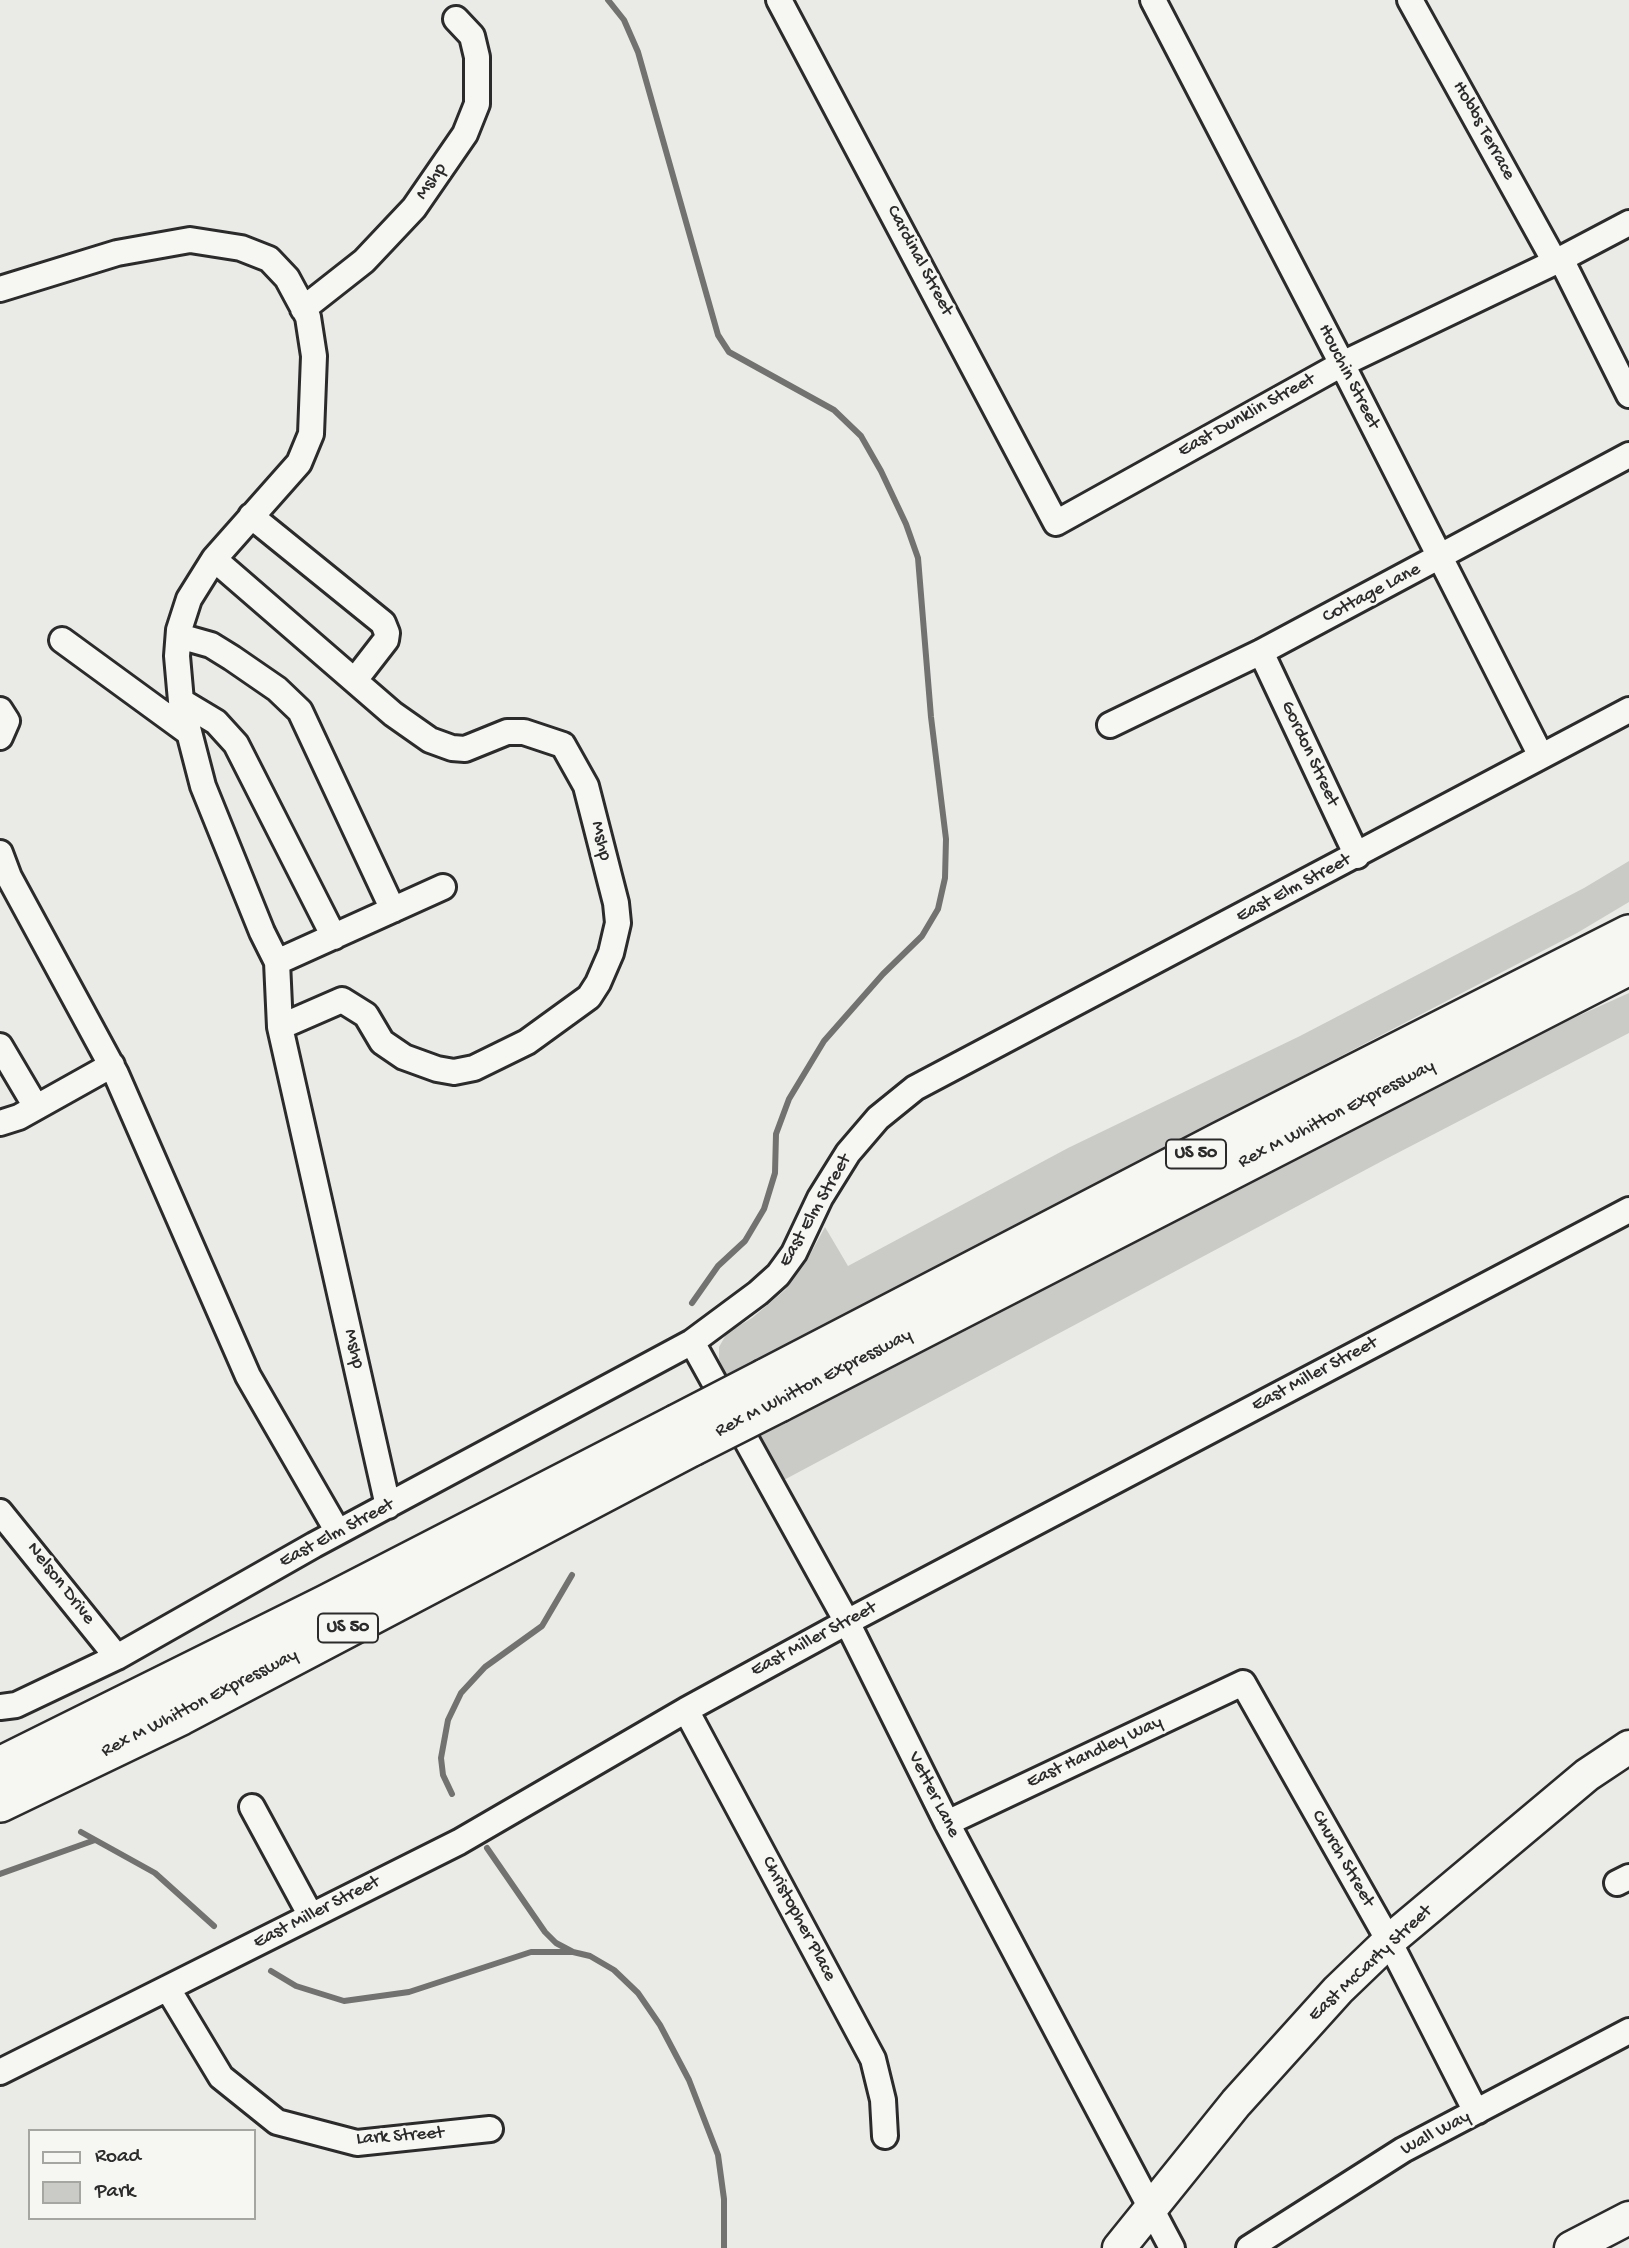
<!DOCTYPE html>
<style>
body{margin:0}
#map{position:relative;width:1629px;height:2248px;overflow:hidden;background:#eaeae6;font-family:"Gochi Hand",sans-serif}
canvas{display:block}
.legend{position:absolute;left:28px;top:2129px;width:228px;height:91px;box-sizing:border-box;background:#f6f6f2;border:2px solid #a5a5a2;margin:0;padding:9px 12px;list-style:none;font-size:21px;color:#2b2b2b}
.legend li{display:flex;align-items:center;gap:14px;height:35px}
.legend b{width:35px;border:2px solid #a5a5a2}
</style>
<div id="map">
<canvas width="1629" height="2248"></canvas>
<ul class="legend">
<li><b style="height:9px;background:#f6f6f2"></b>Road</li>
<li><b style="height:19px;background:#cacac7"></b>Park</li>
</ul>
</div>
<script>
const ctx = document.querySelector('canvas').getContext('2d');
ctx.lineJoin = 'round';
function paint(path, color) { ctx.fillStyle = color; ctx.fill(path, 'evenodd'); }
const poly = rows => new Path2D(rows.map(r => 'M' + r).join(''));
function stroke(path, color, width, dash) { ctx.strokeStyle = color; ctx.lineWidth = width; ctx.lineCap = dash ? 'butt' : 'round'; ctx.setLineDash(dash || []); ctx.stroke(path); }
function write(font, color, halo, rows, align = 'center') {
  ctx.font = font + ' "Gochi Hand",sans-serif'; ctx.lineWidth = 5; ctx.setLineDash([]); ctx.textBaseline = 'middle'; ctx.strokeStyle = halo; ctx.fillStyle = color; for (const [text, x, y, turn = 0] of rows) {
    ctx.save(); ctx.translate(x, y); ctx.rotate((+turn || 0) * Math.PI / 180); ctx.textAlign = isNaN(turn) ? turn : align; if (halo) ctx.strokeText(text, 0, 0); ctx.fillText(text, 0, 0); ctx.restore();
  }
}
paint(poly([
 [1629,861,1629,902,1577,933,1176,1142,1051,1215,729,1381,719,1359,719,1347,727,1333,752,1318,785,1290,806,1262,825,1227,848,1266,1068,1148,1300,1036,1584,888],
 [1629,993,1629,1033,1384,1160,782,1481,757,1432,1498,1052]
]), '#cacac7');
stroke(poly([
 [608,0,624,20,638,52,718,335,729,352,834,410,861,436,881,471,906,524,918,558,931,717,946,839,945,878,938,909,922,936,883,974,824,1041,789,1099,776,1134,775,1173,764,1209,745,1241,718,1266,692,1303],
 [452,1794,443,1775,441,1758,448,1720,461,1693,485,1667,542,1626,572,1575],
 [81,1832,155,1873,214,1926],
 [487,1848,545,1932,556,1943,573,1952,590,1956,614,1970,638,1993,660,2025,689,2080,718,2155,724,2199,724,2248],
 [0,1874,95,1840],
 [271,1971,296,1986,344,2001,409,1992,531,1952,571,1952]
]), '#727270', 6);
const minor = poly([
 [779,0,1056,523,1342,364,1555,262,1629,223],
 [1153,0,1342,364,1541,756],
 [1410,0,1555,262],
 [1561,259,1629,395],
 [0,289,117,253,190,240,241,248,269,259,287,278,308,317,314,356,311,434,299,463,214,559,393,714,430,740,452,748,465,749,507,732,524,732,563,745,586,786,616,903,618,923,611,953,598,983,589,997,527,1042,474,1068,454,1072,437,1069,404,1057,382,1042,366,1015,342,1000,280,1027],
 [303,309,364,261,414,208,465,134,477,104,477,57,472,36,456,19],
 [251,516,383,623,387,633,386,640,355,680],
 [214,559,189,599,179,630,177,656,181,701,203,786,262,932,277,962,280,1027,388,1506],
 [179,636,211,645,232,658,277,689,300,711,393,910],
 [62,640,188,732],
 [1261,652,1357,856],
 [181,701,216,722,236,744,334,937],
 [0,710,7,721,0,737],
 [1110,725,1261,652,1629,455],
 [0,853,9,877,116,1074,248,1376,338,1532],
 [277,962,443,887],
 [0,1046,36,1107],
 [0,1123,19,1117,112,1065],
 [692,1342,847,1622,947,1823,1172,2248],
 [0,1512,117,1657],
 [0,1707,16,1705,117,1657,314,1545,692,1342,758,1293,778,1275,794,1253,820,1198,848,1153,878,1118,915,1088,1629,710],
 [686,1710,873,2059,883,2100,885,2136],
 [252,1807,311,1916],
 [947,1823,1243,1683,1389,1941,1472,2104,1478,2111],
 [1617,1883,1629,1877],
 [168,1989,221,2077,277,2122,357,2143,490,2129],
 [0,2072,459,1842,686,1710,847,1622,1629,1210],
 [1249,2248,1403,2150,1629,2031]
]);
const major = poly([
 [1119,2248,1236,2103,1338,1990,1389,1941,1587,1775,1629,1747],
 [1571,2248,1629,2218]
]);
const highway = poly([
 [765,1378,1221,1141,1629,934],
 [779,1403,1629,966],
 [0,1766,326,1604,676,1424],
 [0,1803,181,1716,692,1447]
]);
stroke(minor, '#2b2b2b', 30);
stroke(major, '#2b2b2b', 37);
stroke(highway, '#2b2b2b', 42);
stroke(minor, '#f6f6f2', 24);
stroke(major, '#f6f6f2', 32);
stroke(highway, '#f6f6f2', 37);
const highwayBridge = poly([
 [676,1424,765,1378],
 [692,1447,779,1403]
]);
stroke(highwayBridge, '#2b2b2b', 42, []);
stroke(highwayBridge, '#f6f6f2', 37);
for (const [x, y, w] of [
 [1196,1154,60],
 [348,1628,60]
]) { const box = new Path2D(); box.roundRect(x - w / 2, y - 14.5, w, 29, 5); ctx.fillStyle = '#f6f6f2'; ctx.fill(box); stroke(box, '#2b2b2b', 2); }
write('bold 18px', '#2b2b2b', null, [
 ["US 50",1196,1154],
 ["US 50",348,1628]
]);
write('19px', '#2b2b2b', '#f6f6f2', [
 ["Hobbs Terrace",1483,131,61],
 ["Mshp",432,182,-55],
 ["Cardinal Street",919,261,62],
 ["Houchin Street",1348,377,63],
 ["East Dunklin Street",1247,416,-29],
 ["Cottage Lane",1372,594,-28],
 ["Gordon Street",1309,754,65],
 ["Mshp",600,841,77],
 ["East Elm Street",1294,889,-28],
 ["Rex M Whitton Expressway",1337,1115,-27],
 ["East Elm Street",816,1211,-60],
 ["Mshp",353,1349,77],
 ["East Miller Street",1315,1375,-28],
 ["Rex M Whitton Expressway",814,1384,-27],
 ["East Elm Street",337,1534,-28],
 ["Nelson Drive",60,1584,52],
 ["East Miller Street",814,1640,-28],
 ["Rex M Whitton Expressway",200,1704,-27],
 ["East Handley Way",1095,1753,-25],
 ["Vetter Lane",933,1795,63],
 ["Church Street",1342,1859,60],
 ["East Miller Street",317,1913,-27],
 ["Christopher Place",798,1919,62],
 ["East McCarty Street",1371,1964,-43],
 ["Wall Way",1436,2134,-28],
 ["Lark Street",400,2137,-4]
]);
</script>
